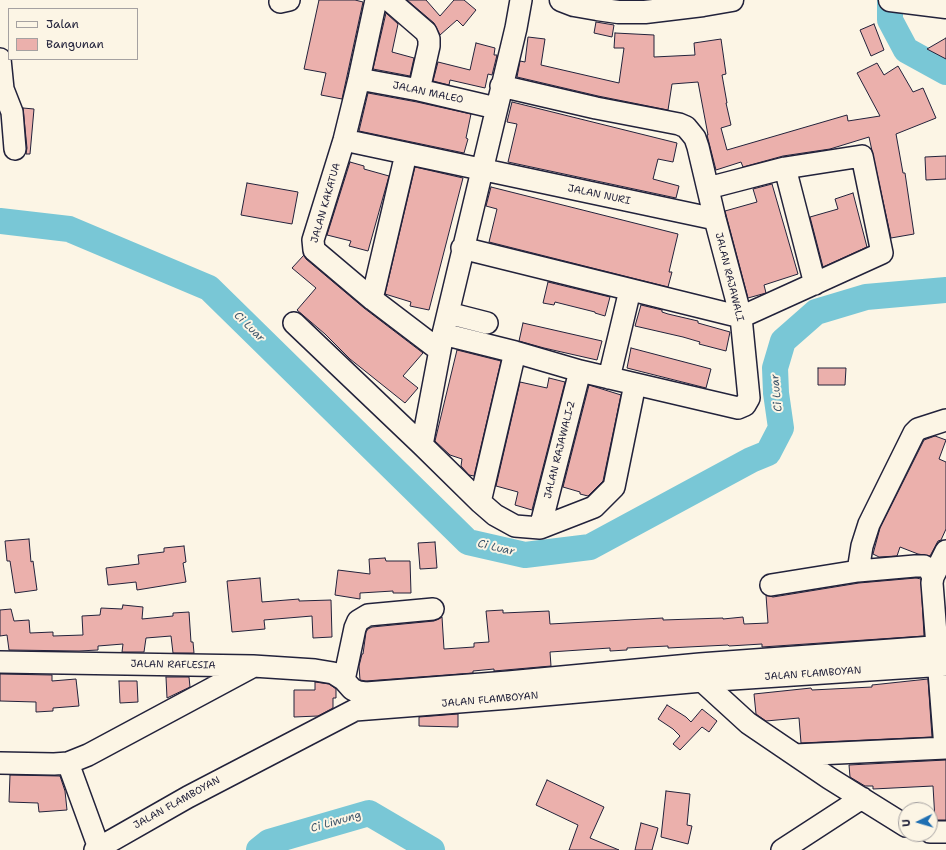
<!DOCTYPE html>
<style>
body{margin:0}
#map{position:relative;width:946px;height:850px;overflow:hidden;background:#fcf5e5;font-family:"Shantell Sans",sans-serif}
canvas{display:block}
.legend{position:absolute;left:8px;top:8px;width:130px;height:52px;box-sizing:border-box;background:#fcf5e5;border:1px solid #a5a1a1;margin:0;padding:5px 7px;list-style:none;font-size:12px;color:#22223b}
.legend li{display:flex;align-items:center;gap:8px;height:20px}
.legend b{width:20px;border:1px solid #a5a1a1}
.north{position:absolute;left:898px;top:802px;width:40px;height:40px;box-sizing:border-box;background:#fcf5e5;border:1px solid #a5a1a1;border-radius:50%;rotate:265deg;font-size:11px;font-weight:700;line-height:16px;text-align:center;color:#22223b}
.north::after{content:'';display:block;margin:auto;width:14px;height:18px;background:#1f6fb2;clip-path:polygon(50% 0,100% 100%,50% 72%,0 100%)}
</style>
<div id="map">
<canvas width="946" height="850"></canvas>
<ul class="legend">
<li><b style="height:5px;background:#fcf5e5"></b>Jalan</li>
<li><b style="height:11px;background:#ebb0ac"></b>Bangunan</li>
</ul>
<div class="north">U</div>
</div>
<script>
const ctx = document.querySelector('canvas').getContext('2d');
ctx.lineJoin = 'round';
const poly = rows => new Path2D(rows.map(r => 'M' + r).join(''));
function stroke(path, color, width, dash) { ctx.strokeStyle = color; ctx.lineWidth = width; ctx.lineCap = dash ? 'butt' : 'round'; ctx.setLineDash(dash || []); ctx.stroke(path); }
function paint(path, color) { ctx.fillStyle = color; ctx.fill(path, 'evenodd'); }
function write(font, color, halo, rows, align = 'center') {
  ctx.font = font + ' "Shantell Sans",sans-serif'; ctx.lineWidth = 4; ctx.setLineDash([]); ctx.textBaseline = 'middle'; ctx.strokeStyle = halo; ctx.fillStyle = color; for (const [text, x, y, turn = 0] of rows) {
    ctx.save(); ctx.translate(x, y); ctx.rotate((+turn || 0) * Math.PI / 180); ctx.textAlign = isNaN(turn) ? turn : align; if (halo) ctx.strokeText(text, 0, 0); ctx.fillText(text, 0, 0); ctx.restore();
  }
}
stroke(poly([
 [890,0,890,20,906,50,946,72],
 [0,221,69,229,209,288,468,542,525,555,590,547,751,460,768,453,781,428,776,393,775,368,783,341,816,312,866,297,946,290],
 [259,850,269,842,369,813,432,850]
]), '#79c7d6', 26);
const building = poly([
 [319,0,355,0,363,2,342,99,321,95,326,73,304,69,319,0],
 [407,0,426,0,440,16,454,0,464,0,476,10,463,26,457,20,440,35,434,23,407,0],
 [386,13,398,24,392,52,414,58,410,76,373,69,386,13],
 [596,22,614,25,612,37,594,33,596,22],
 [874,24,884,50,871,56,860,30,874,24],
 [615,33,654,35,654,57,695,55,694,43,721,39,726,74,722,75,727,103,726,103,731,125,721,128,727,150,847,115,848,121,880,116,857,73,877,63,884,75,898,66,913,92,923,88,936,118,896,134,903,173,905,173,914,234,891,238,869,137,830,149,783,156,743,167,741,162,716,170,707,135,708,135,698,82,672,84,668,110,598,96,517,77,520,61,525,62,528,37,545,39,541,65,619,83,624,48,614,48,615,33],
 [946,38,946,59,927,49,946,38],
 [476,43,495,48,494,55,497,55,492,75,488,74,485,88,450,80,449,85,433,81,438,62,470,70,476,43],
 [368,93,417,102,471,114,466,138,468,139,464,153,359,131,368,93],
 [512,102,677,143,673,162,658,159,653,179,679,186,676,198,508,162,517,124,507,122,512,102],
 [23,108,34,109,30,154,26,154,27,148,23,108],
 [946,156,946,179,926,180,925,157,946,156],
 [350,162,364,166,364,169,389,176,368,251,349,246,351,241,327,235,350,162],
 [415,167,463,178,429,310,410,306,411,302,385,294,415,167],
 [247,183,298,192,292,224,241,215,247,183],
 [772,184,798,274,764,285,766,293,748,298,725,211,757,202,753,189,772,184],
 [491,187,678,234,669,272,672,272,668,287,489,242,497,209,486,206,491,187],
 [853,193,867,247,823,267,810,217,838,209,835,199,853,193],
 [304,255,306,259,364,308,423,353,403,376,418,388,405,403,350,359,325,334,297,310,316,288,292,268,304,255],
 [548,282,610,297,605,316,595,313,595,312,555,302,554,305,543,303,548,282],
 [641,305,662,310,662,312,668,314,698,321,698,323,730,332,726,351,699,344,700,342,683,337,635,326,641,305],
 [523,323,602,341,597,360,544,348,519,341,523,323],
 [631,348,711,369,706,388,627,368,631,348],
 [457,350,501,361,474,476,469,475,461,466,462,459,450,455,435,441,457,350],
 [818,368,846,368,845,385,818,385,818,368],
 [549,378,565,382,532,510,515,505,518,492,496,486,520,382,547,388,549,378],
 [589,385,621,395,603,481,588,496,580,494,580,492,563,487,589,385],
 [935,436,946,440,939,459,946,462,946,529,941,540,938,541,930,556,918,554,900,547,897,556,879,557,873,554,880,528,924,440,935,436],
 [29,539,31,562,33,561,37,590,15,593,10,561,7,561,5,541,29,539],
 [435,542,437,568,420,569,418,543,435,542],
 [184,546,186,562,183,563,186,582,137,590,136,582,108,585,106,568,139,564,138,555,164,552,164,548,184,546],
 [385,558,386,561,410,561,411,593,393,593,393,591,360,593,360,599,335,595,338,570,370,574,369,559,385,558],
 [260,578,262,602,299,599,299,601,331,600,332,637,313,638,312,616,264,620,265,629,232,632,227,581,260,578],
 [916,578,921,579,924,636,762,647,762,644,729,646,728,645,668,648,668,646,627,648,627,650,610,651,610,648,550,652,551,666,494,671,494,669,473,671,473,673,366,681,360,680,359,666,362,654,363,654,366,632,368,629,372,627,434,621,442,617,444,649,474,647,474,643,489,642,486,611,503,610,503,613,549,611,550,624,644,619,663,618,663,620,723,618,723,619,743,617,744,624,768,623,766,595,773,597,859,583,916,578],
 [123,605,143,607,142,619,173,616,173,613,189,612,191,642,193,642,194,653,173,653,171,636,146,638,144,652,122,652,123,644,98,646,98,650,79,651,9,650,7,635,0,636,0,610,11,609,14,621,29,620,30,633,53,632,53,636,83,635,82,616,100,615,101,608,122,609,123,605],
 [0,674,52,675,52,681,76,679,79,706,53,708,53,711,36,712,36,702,0,701,0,674],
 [166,677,189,677,190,687,167,698,166,677],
 [928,679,932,737,801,743,799,718,766,721,756,714,754,694,811,688,812,690,872,687,872,685,928,679],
 [119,681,137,681,138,702,120,703,119,681],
 [315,682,329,684,336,689,336,698,333,698,333,708,318,716,294,717,294,690,315,690,315,682],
 [667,705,686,717,691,722,702,709,717,721,709,732,702,727,680,750,673,744,680,736,673,729,658,719,667,705],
 [458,714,458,727,419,726,419,717,458,714],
 [946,760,946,820,935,820,933,786,873,789,873,786,865,786,850,777,849,765,946,760],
 [10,775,60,776,65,791,67,810,39,812,38,803,9,802,10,775],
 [547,780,604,807,590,838,619,850,569,850,578,825,536,805,547,780],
 [666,791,690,794,687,825,692,826,688,844,661,837,666,791],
 [641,823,658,828,652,850,635,850,641,823]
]);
paint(building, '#ebb0ac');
stroke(building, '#22223b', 1);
const minor = poly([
 [376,0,359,79,344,140,313,240,314,250,372,299,439,350],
 [389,0,426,32,429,39,429,46,419,90],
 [280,2,289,0],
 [0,59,3,89,12,112,15,149],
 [359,79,419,90,496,108],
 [344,140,715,219],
 [785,168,815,284],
 [462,248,741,317,882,253,862,156,785,168,708,188],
 [372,299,406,154],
 [448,313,487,323],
 [294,323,422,445,480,502,495,515,515,526,540,528,594,507,614,487,635,384],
 [443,334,515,352,580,371,738,408,745,405,749,398,741,317,715,219,698,147,695,138,691,133,686,127,679,124,596,108,501,86],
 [609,378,630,290],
 [422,445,443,334,516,28,521,0],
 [480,502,515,352],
 [540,528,580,371],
 [858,571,862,546,869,524,914,433,918,429,946,420],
 [771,585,858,571,915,566,924,566,929,569,933,577],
 [0,662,253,666,315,670,333,673,344,680,352,689,358,692,366,693,508,682,700,664,946,646],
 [701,673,702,681,748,723,829,778,906,826],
 [344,680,355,628,358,621,368,615,433,609],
 [945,748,932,583,933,577,946,551],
 [795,755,946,748],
 [0,763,54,764,68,763,88,755,252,667],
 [68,763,99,848],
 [930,832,946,832],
 [95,850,188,797,355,710,510,698,702,681,946,665],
 [782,850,862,798]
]);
const major = poly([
 [561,0,574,5,597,9,618,12,645,12,703,5,732,0],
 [890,0,946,7]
]);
stroke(minor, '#22223b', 24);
stroke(major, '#22223b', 25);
stroke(minor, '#fcf5e5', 21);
stroke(major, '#fcf5e5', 22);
write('10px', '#22223b', '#fcf5e5', [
 ["JALAN MALEO",428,93,12],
 ["JALAN NURI",599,195,12],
 ["JALAN KAKATUA",326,203,-74],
 ["JALAN RAJAWALI",729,277,76],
 ["JALAN RAJAWALI-2",560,450,-76],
 ["JALAN RAFLESIA",173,665,1],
 ["JALAN FLAMBOYAN",813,674,-4],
 ["JALAN FLAMBOYAN",490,700,-5],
 ["JALAN FLAMBOYAN",177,803,-29]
]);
write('italic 11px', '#3c546a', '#fcf5e5', [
 ["Ci Luar",249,327,44],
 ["Ci Luar",777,393,-96],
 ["Ci Luar",496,548,13],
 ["Ci Liwung",336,822,-16]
]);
</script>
